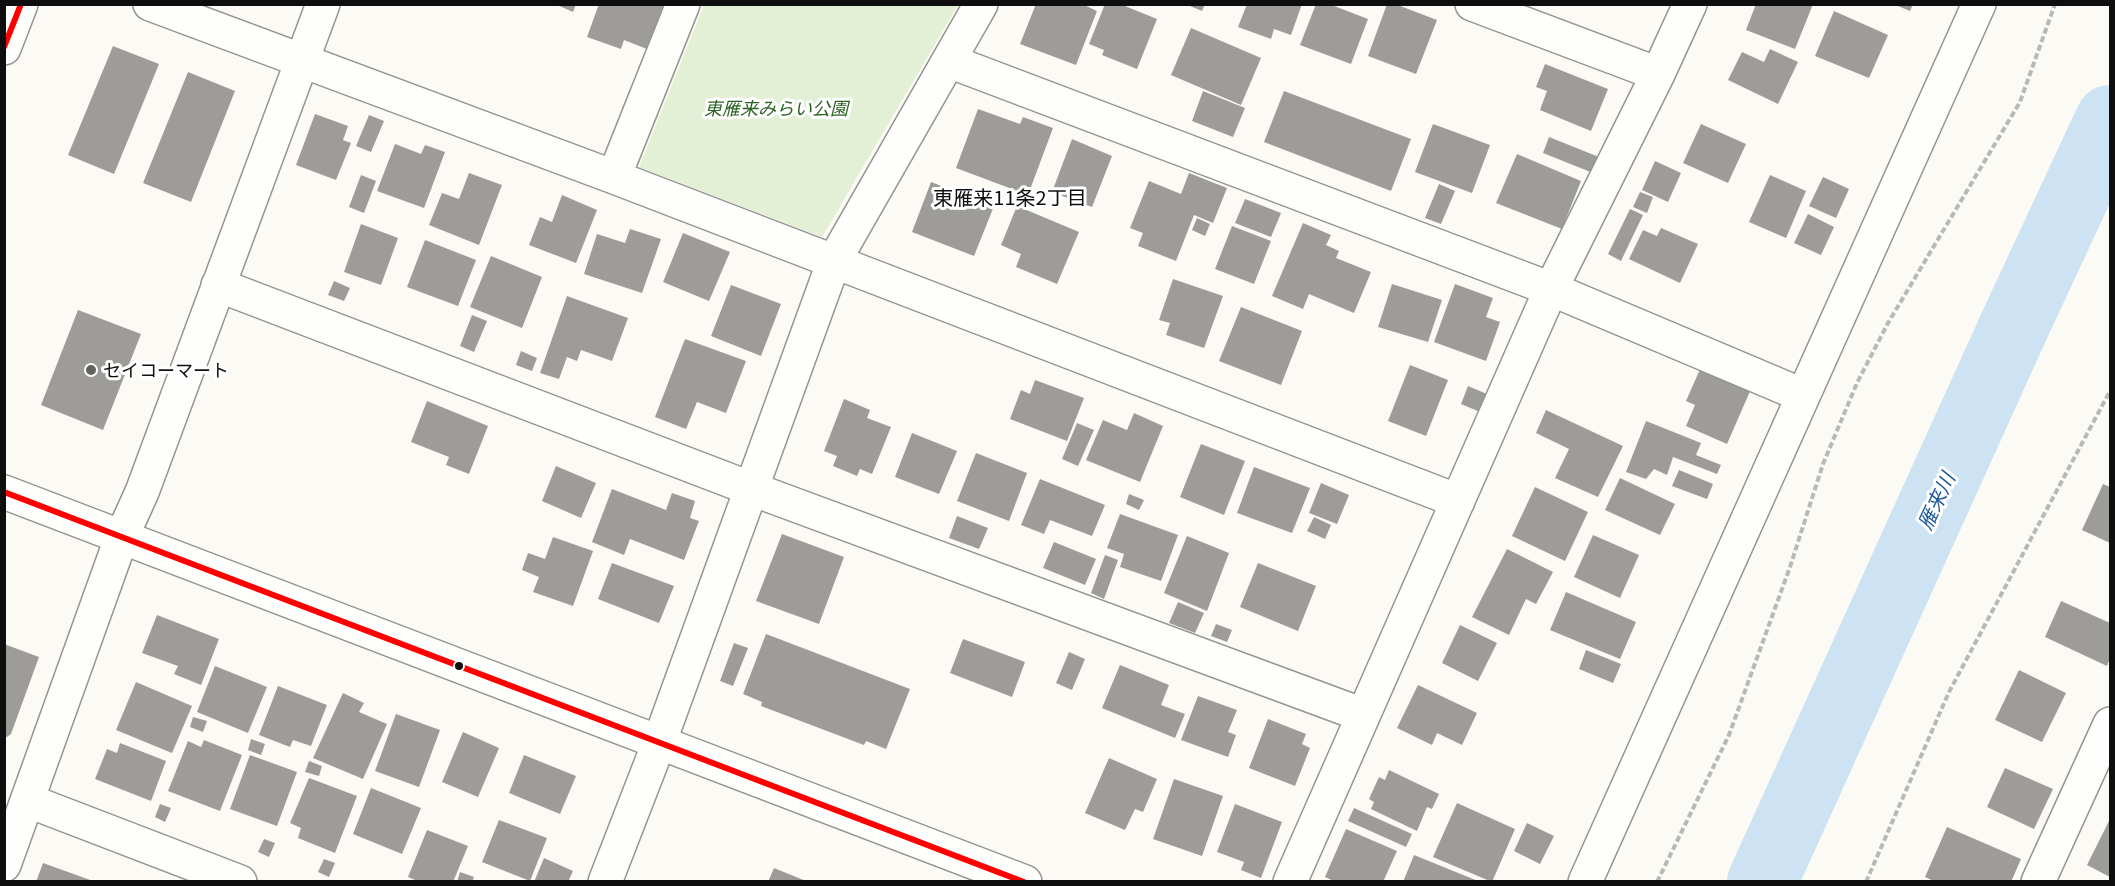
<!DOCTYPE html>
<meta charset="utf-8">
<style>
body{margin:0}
#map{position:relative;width:2115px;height:886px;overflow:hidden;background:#fbfaf4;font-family:Georgia,serif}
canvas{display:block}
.frame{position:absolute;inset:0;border:6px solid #0e0e0e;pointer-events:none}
</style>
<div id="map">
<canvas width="2115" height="886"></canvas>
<div class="frame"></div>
</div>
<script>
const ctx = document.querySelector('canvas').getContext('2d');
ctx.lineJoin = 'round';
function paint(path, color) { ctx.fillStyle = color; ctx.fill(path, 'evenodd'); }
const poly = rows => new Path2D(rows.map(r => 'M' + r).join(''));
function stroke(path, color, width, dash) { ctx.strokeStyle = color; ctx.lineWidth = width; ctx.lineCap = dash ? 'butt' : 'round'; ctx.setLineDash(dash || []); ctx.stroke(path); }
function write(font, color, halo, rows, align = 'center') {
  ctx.font = font + ' Georgia,"Noto Sans JP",serif'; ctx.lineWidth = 6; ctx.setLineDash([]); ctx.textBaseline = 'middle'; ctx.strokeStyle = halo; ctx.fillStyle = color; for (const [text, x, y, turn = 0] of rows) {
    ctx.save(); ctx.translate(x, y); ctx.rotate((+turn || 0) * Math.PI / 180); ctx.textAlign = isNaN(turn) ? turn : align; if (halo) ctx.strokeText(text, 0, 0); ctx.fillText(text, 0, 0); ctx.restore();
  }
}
paint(poly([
 [704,5,958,5,822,237,639,167]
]), '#e3f0d5');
stroke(poly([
 [1762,882,2016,322,2110,120]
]), '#cde3f3', 70);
paint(poly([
 [555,4,576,4,573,12],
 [599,4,663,6,647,49,624,40,621,49,587,37],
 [1036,4,1082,4,1097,11,1076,65,1020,44],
 [1105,4,1120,4,1157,19,1137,69,1102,55,1104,50,1089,44],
 [1185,4,1205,4,1202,11],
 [1247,4,1302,4,1291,35,1274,29,1271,39,1238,27],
 [1316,4,1329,4,1368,19,1351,64,1300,45],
 [1387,4,1395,4,1437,20,1416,74,1368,56],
 [1756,4,1813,4,1795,49,1746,30],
 [1893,4,1913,4,1910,11],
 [1834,11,1888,35,1869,78,1815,56],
 [1191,28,1261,58,1241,105,1171,75],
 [113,46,159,64,114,174,68,155],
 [1770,49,1798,62,1778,104,1728,80,1742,52,1764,62],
 [1545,64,1608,89,1591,131,1540,110,1547,91,1536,87],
 [188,72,235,91,191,202,143,183],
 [1203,91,1245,108,1233,137,1192,121],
 [1284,91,1411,139,1391,191,1264,142],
 [978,109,1020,124,1023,117,1053,128,1028,195,956,168],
 [315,114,348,126,343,140,351,143,336,180,296,165],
 [369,115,384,121,371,152,356,146],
 [1433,124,1490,145,1472,193,1415,172],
 [1701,124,1746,144,1728,183,1683,163],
 [1549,137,1599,157,1593,173,1543,153],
 [1072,139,1112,156,1092,207,1052,192],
 [395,144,421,154,425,145,445,152,424,208,377,191],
 [1517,154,1581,181,1562,229,1496,203],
 [1655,161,1681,173,1668,202,1642,190],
 [469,173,502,185,479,245,429,225,442,193,459,199],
 [1189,173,1227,188,1213,223,1194,215,1176,261,1138,246,1143,233,1130,228,1149,181,1181,194],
 [361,175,376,181,364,213,349,207],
 [1770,175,1806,191,1786,238,1749,222],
 [1823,177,1849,189,1836,218,1809,206],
 [931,182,994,206,974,256,912,232],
 [1439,184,1455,191,1441,224,1425,218],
 [1640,192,1653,197,1647,213,1633,207],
 [562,195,597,210,576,263,529,245,540,217,552,222],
 [1245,199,1281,213,1271,237,1235,223],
 [1017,206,1079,232,1057,284,1016,267,1021,254,1001,245],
 [1630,209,1643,215,1621,261,1608,254],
 [1808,214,1834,227,1821,255,1794,243],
 [1197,218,1210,224,1205,236,1192,230],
 [1303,223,1331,235,1326,245,1339,251,1336,258,1371,272,1354,313,1309,294,1303,309,1272,296],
 [361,224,398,238,381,285,344,272],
 [1232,226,1271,241,1254,284,1215,269],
 [1661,228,1698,244,1680,283,1629,259,1643,230,1657,236],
 [630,229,661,239,642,293,584,274,597,234,625,243],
 [683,233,730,252,709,301,663,282],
 [425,240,476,260,458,306,407,287],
 [491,256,542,277,522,328,470,307],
 [1173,279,1223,296,1204,348,1166,335,1170,323,1159,320],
 [334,281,350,288,344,301,328,295],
 [1392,284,1442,300,1428,342,1378,327],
 [1455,284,1493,298,1486,317,1500,322,1486,361,1434,342],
 [731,285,781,304,761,356,711,336],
 [567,296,628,318,612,361,581,350,577,361,567,357,559,379,540,373],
 [1241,307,1302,331,1281,385,1219,361],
 [78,310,141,334,103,430,41,405],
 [472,315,487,321,474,352,460,346],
 [685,339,746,361,726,413,697,402,686,429,655,417],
 [521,351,537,358,532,371,516,365],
 [1410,365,1448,380,1426,436,1388,421],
 [1701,367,1751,389,1727,444,1686,426,1695,405,1686,401],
 [1035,380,1084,398,1067,441,1010,419,1021,390,1030,394],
 [1468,386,1487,394,1480,412,1461,404],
 [844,399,870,410,867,418,891,427,872,474,860,469,857,476,833,466,837,456,824,451],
 [427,401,488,426,469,474,446,465,449,457,411,442],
 [1546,410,1623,446,1598,497,1555,478,1569,449,1536,433],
 [1134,413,1163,426,1140,482,1086,460,1103,420,1127,430],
 [1646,421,1701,443,1696,455,1721,465,1717,474,1673,457,1667,475,1654,469,1646,479,1626,472],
 [1077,423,1094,430,1078,466,1062,459],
 [912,433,957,451,939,494,895,477],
 [1201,444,1245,461,1224,515,1180,497],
 [976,453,1027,473,1009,521,957,501],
 [556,466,596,483,581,518,542,501],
 [1254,467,1310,488,1292,533,1237,513],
 [1679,470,1713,484,1707,499,1672,486],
 [1620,478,1675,504,1660,535,1605,510],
 [1040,479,1105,505,1092,536,1050,520,1044,534,1021,525],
 [1321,483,1349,495,1337,524,1309,513],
 [2103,484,2110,487,2110,543,2082,530],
 [1535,487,1588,512,1565,561,1512,536],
 [612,489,666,510,672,493,695,501,690,518,699,521,684,560,630,539,624,555,592,542],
 [1129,494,1144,500,1139,510,1126,504],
 [1120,514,1178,535,1161,581,1120,567,1124,554,1107,548],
 [957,516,988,528,979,549,949,538],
 [1314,517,1331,525,1325,539,1307,531],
 [782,534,844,557,819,624,756,601],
 [1593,535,1639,555,1620,598,1574,577],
 [1187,536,1229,553,1207,611,1164,593],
 [553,537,593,551,573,606,533,592,539,577,522,570,528,553,545,559],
 [1054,542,1096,559,1085,585,1043,568],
 [1507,549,1553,572,1536,604,1526,599,1509,635,1472,617],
 [1105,555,1118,560,1104,599,1091,593],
 [612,563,674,586,659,623,598,599],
 [1258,563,1316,586,1298,631,1240,607],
 [1566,592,1636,622,1620,659,1550,630],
 [2061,601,2110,623,2110,658,2107,666,2045,637],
 [1178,602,1204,613,1195,633,1169,623],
 [157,615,219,639,201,685,174,674,178,666,142,653],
 [1216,624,1232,630,1227,642,1211,636],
 [1460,625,1497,643,1478,681,1442,663],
 [766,634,910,689,886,749,866,741,864,745,761,706,762,702,743,694],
 [963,639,1025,662,1012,697,950,673],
 [734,643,748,648,733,686,720,681],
 [4,644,39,657,11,734,4,739],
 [1586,650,1621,664,1613,683,1579,669],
 [1069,652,1085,659,1072,690,1056,683],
 [1120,665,1169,685,1161,705,1185,714,1175,738,1102,708],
 [215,666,267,687,248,733,197,712],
 [2019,670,2066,693,2042,742,1995,720],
 [136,682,192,706,172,753,116,730],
 [1418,685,1477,713,1462,745,1437,733,1432,745,1397,728],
 [278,686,327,705,311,746,293,740,290,747,259,735],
 [343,693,364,703,359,712,387,724,363,779,313,758],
 [1198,696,1237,710,1228,732,1236,735,1228,757,1181,740],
 [396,714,440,730,419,787,375,771],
 [193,717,207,721,203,732,190,727],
 [1268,719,1306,734,1302,744,1310,748,1295,786,1249,768],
 [463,732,499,748,478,797,442,782],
 [251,739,265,744,261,755,248,750],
 [204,740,242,755,220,811,168,791,188,741,201,747],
 [120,743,166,761,151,801,95,779,107,749,117,753],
 [250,755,297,772,277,826,230,809],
 [524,755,576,776,560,814,509,793],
 [1109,758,1157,779,1143,812,1135,809,1125,830,1085,813],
 [309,761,322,766,319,776,305,772],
 [2005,768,2053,789,2034,829,1987,807],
 [1389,770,1439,794,1432,809,1427,807,1417,831,1371,809,1374,802,1369,799,1379,777,1385,780],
 [309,778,357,796,335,853,298,838,301,828,290,823],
 [1174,779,1223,796,1202,856,1153,839],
 [371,788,421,808,402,854,353,834],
 [1457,803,1515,829,1492,882,1433,857],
 [160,804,171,808,165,822,155,817],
 [1235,804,1282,822,1261,878,1241,870,1244,862,1217,852],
 [1354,808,1412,834,1406,847,1348,821],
 [499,820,547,838,530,881,482,862],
 [2109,821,2110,822,2110,877,2087,865],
 [1527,823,1554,836,1540,864,1514,851],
 [1947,827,2021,859,2011,882,1936,882,1925,877],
 [1346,829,1397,851,1383,882,1336,882,1325,877],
 [427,830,468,846,453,882,420,882,408,877],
 [264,839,275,843,269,857,258,852],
 [1414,855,1478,881,1478,882,1403,882],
 [544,858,573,871,568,882,534,882],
 [324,859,335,863,329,877,318,872],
 [43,863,93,881,93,882,36,882],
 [774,868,806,881,806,882,768,882],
 [460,872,474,877,472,882,457,882]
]), '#9e9c99');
const minor = poly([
 [150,4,614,177,1458,501],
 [1472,4,1658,74],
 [949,61,1551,289,1802,395],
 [614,177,683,4],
 [218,285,752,489,1363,715],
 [29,801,240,882],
 [4,865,122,536,142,492,323,4],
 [605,882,659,743,834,261,981,4],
 [1290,882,1551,289,1658,74,1690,4],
 [2038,882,2110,724]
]);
const tertiary = poly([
 [4,48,21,4],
 [4,492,1025,882],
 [1585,882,1979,4]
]);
stroke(minor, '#959492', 36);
stroke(tertiary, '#959492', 36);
stroke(poly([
 [1657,882,1729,735,1790,567,1823,464,1857,383,1888,323,2020,102,2055,4],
 [1866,882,1949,692,2110,391]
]), '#b8b8b7', 4, [6, 3]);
stroke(minor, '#fefefd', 33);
stroke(tertiary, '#fefefd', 33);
stroke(poly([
 [4,47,21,4],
 [4,492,1024,882]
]), '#f00', 6);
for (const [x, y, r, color] of [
 [91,370,6,"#61615e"],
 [459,666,5,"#0e0e0e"]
]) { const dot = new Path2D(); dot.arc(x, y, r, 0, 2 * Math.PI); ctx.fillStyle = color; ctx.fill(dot); stroke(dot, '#fff', 2); }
write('italic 18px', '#2b6223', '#fff', [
 ["東雁来みらい公園",776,108]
]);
write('18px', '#0e0e0e', '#fff', [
 ["セイコーマート",103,370]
], 'left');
write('20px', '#0e0e0e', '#fff', [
 ["東雁来11条2丁目",1010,197]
]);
write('italic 20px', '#1f5b98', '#fff', [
 ["雁来川",1936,501,-65]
]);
</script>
